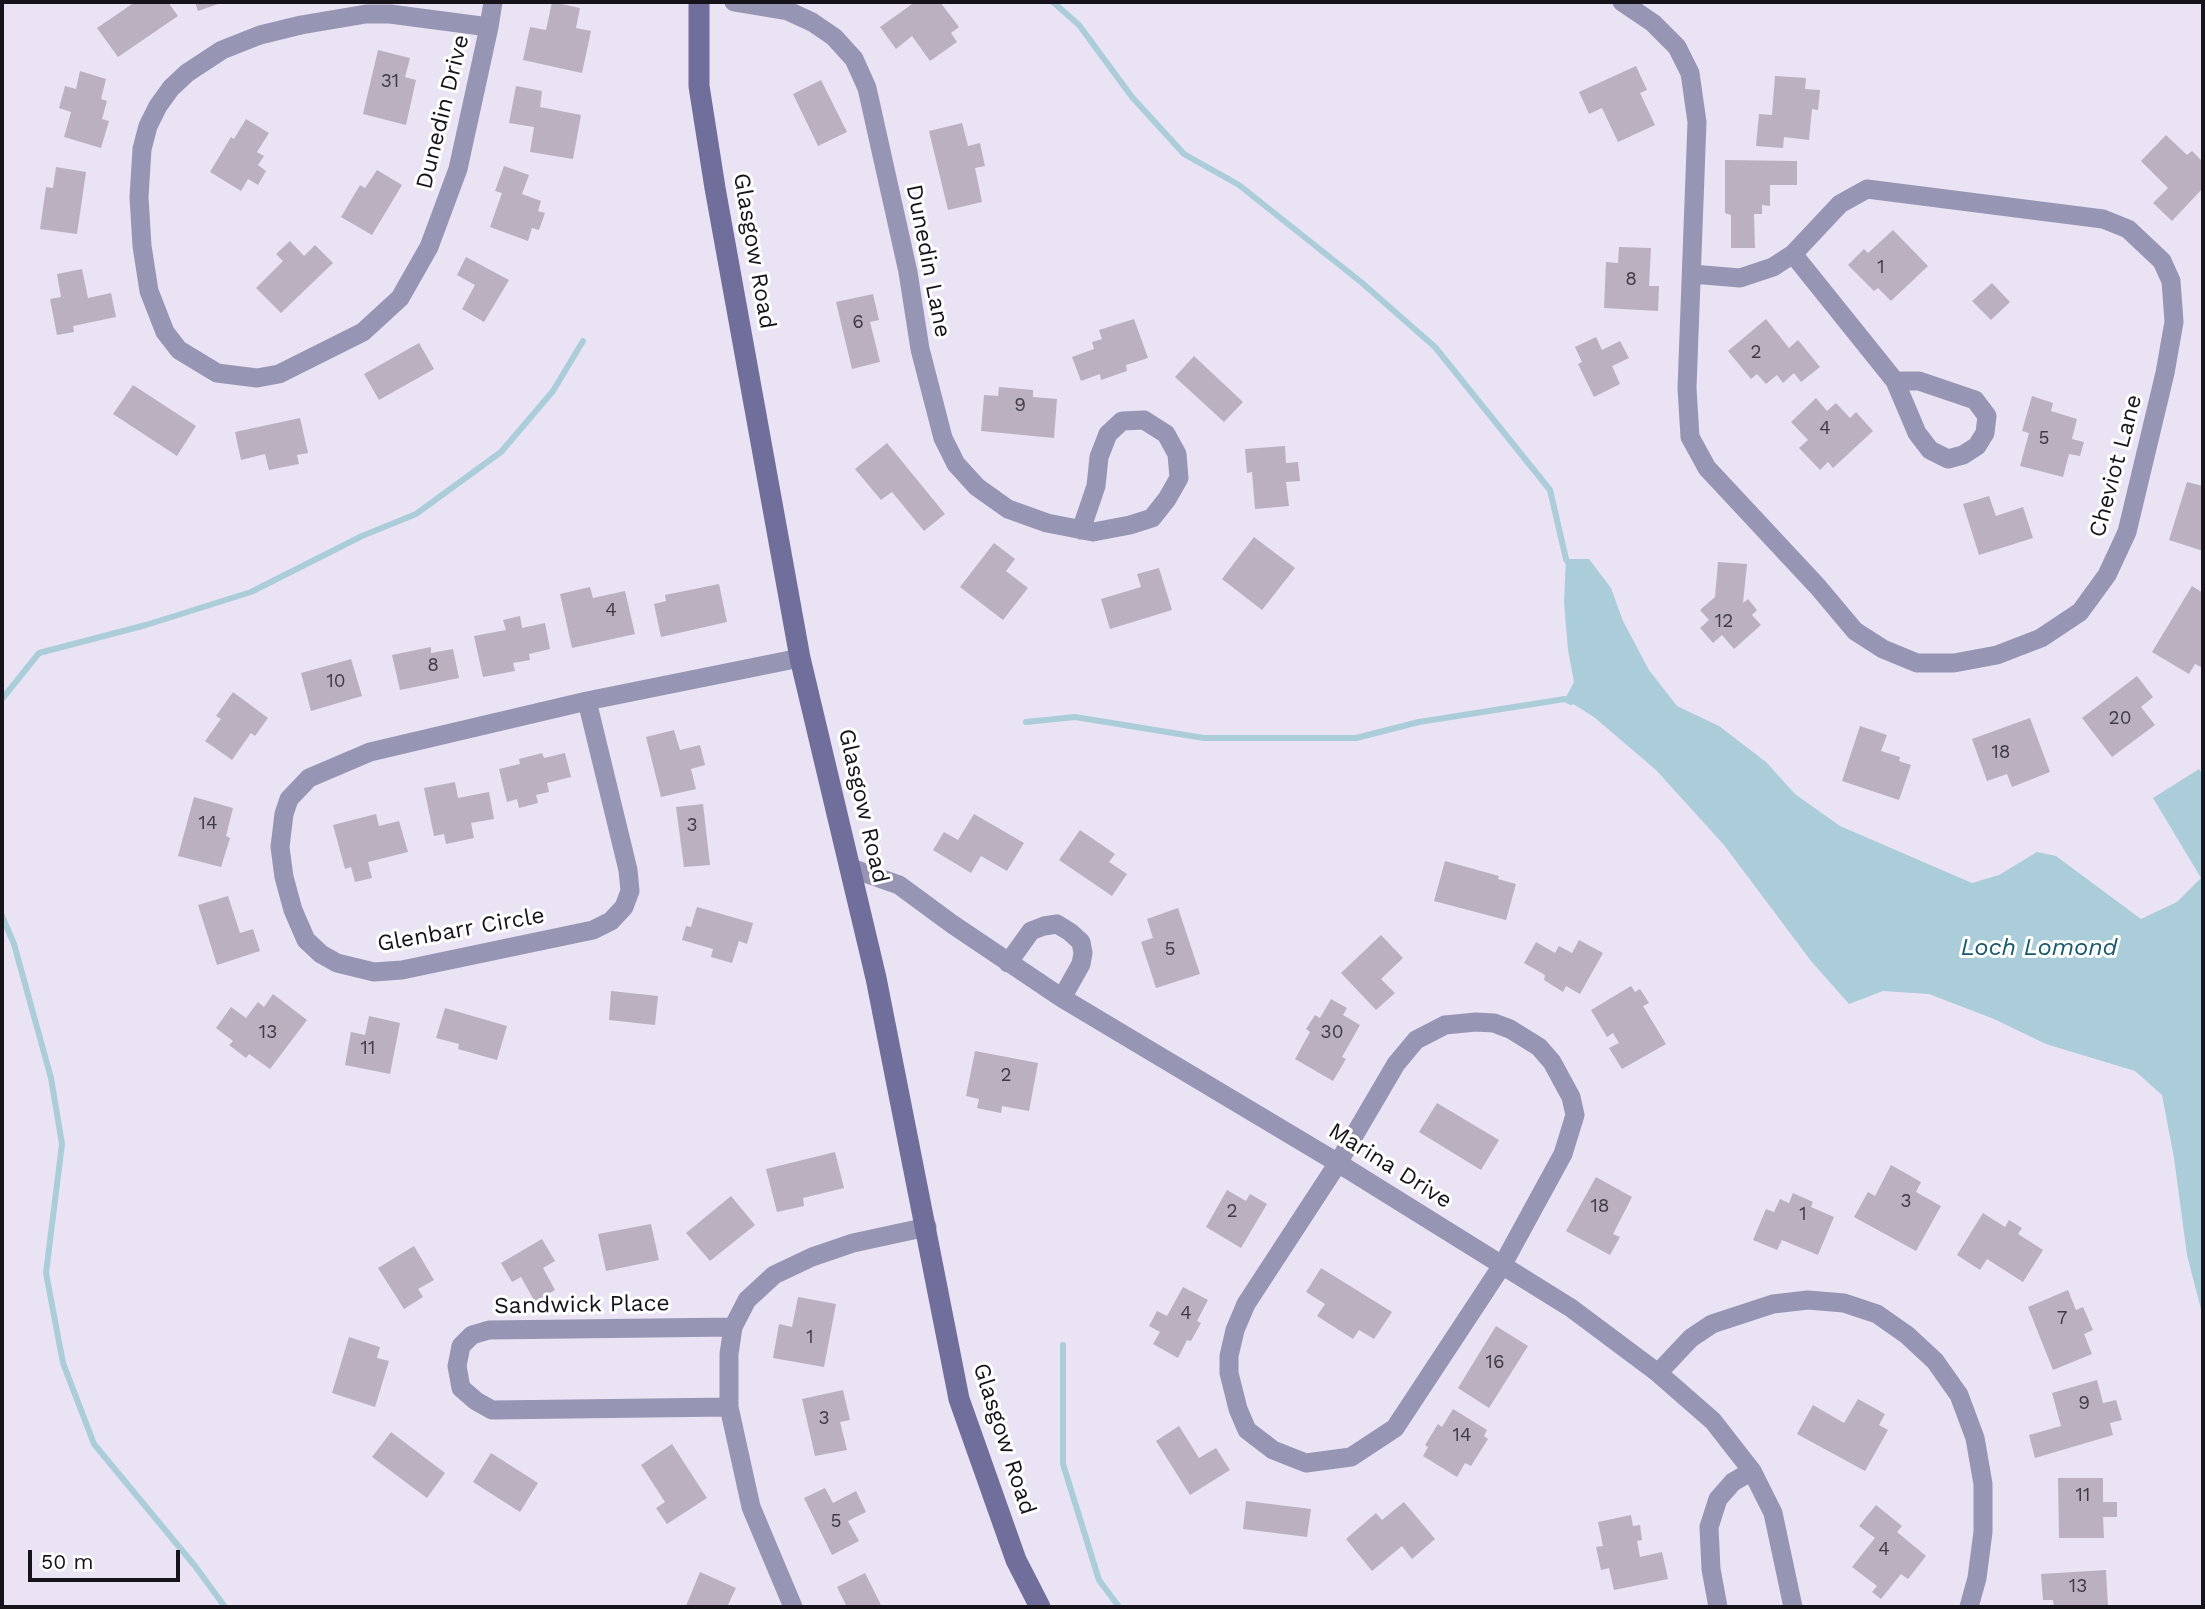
<!DOCTYPE html>
<style>
body{margin:0}
#map{position:relative;width:2205px;height:1609px;overflow:hidden;background:#eae3f4;font-family:"Work Sans",sans-serif}
canvas{display:block}
.frame{position:absolute;inset:0;border:4px solid #16141a;pointer-events:none}
.scale{position:absolute;left:28px;top:1550px;width:152px;height:32px;box-sizing:border-box;border:4px solid #16141a;border-top:0;padding-left:9px;font-size:21px;line-height:24px;white-space:nowrap;color:#16141a;-webkit-text-stroke:5px #fff;paint-order:stroke}
</style>
<div id="map">
<canvas width="2205" height="1609"></canvas>
<div class="frame"></div>
<div class="scale">50 m</div>
</div>
<script>
const ctx = document.querySelector('canvas').getContext('2d');
ctx.lineJoin = 'round';
function paint(path, color) { ctx.fillStyle = color; ctx.fill(path, 'evenodd'); }
const poly = rows => new Path2D(rows.map(r => 'M' + r).join(''));
function stroke(path, color, width, dash) { ctx.strokeStyle = color; ctx.lineWidth = width; ctx.lineCap = dash ? 'butt' : 'round'; ctx.setLineDash(dash || []); ctx.stroke(path); }
function write(font, color, halo, rows, align = 'center') {
  ctx.font = font + ' "Work Sans",sans-serif'; ctx.lineWidth = 6; ctx.setLineDash([]); ctx.textBaseline = 'middle'; ctx.strokeStyle = halo; ctx.fillStyle = color; for (const [text, x, y, turn = 0] of rows) {
    ctx.save(); ctx.translate(x, y); ctx.rotate((+turn || 0) * Math.PI / 180); ctx.textAlign = isNaN(turn) ? turn : align; if (halo) ctx.strokeText(text, 0, 0); ctx.fillText(text, 0, 0); ctx.restore();
  }
}
paint(poly([
 [1566,559,1589,559,1611,588,1623,621,1649,670,1677,706,1719,726,1766,762,1795,794,1840,826,1972,883,1999,875,2037,852,2056,856,2141,919,2177,902,2201,878,2153,798,2199,769,2203,775,2203,1317,2187,1255,2174,1158,2162,1095,2135,1071,2046,1044,1994,1019,1929,994,1883,991,1849,1004,1811,961,1724,845,1656,770,1594,717,1565,699,1574,682,1568,650,1564,602]
]), '#aacdd9');
stroke(poly([
 [1053,2,1079,25,1132,97,1184,154,1239,185,1361,282,1435,347,1550,490,1566,559,1570,566],
 [2,699,39,653,146,625,251,592,362,536,416,514,501,452,553,391,583,341],
 [1026,722,1075,717,1204,738,1356,738,1419,722,1565,699,1571,702],
 [2,916,14,944,51,1078,62,1144,46,1273,63,1363,94,1444,195,1566,225,1607],
 [1063,1345,1063,1464,1099,1580,1119,1607]
]), '#aacdd9', 6);
paint(poly([
 [135,2,149,2,150,4,153,2,168,2,178,16,118,57,97,28],
 [195,2,224,2,198,11],
 [552,2,580,8,576,28,591,31,582,73,523,60,530,27,546,30],
 [915,2,940,2,959,27,951,33,957,42,930,61,912,36,896,49,880,27],
 [378,50,410,58,405,77,416,80,406,125,363,114],
 [1636,66,1647,90,1640,93,1655,125,1618,142,1602,108,1589,114,1579,92],
 [80,71,106,79,101,99,107,101,102,119,109,121,101,148,64,137,71,112,59,108,65,86,76,89],
 [1775,76,1806,78,1805,89,1820,90,1818,110,1812,109,1809,140,1784,137,1783,148,1756,146,1759,114,1772,115],
 [821,80,847,132,818,146,793,94],
 [516,86,542,91,540,107,581,115,573,159,530,152,534,127,509,123],
 [246,119,269,133,257,152,264,156,258,165,266,171,258,185,248,179,241,191,210,172,231,137,234,139],
 [962,123,968,146,980,143,985,166,975,168,982,202,948,210,929,131],
 [2166,135,2187,155,2192,151,2203,162,2203,188,2172,221,2153,203,2168,188,2141,161],
 [1725,160,1797,161,1797,185,1770,185,1770,206,1762,205,1762,214,1754,214,1755,248,1731,248,1731,215,1725,213],
 [504,166,529,175,522,194,541,201,538,211,545,213,539,230,532,228,528,241,490,227,502,193,495,191],
 [56,167,86,172,77,234,40,229,46,187,53,188],
 [377,170,402,185,372,235,341,217,360,185,365,188],
 [1893,230,1928,266,1891,301,1878,288,1874,291,1848,265,1864,249,1868,253],
 [290,241,304,256,315,245,333,263,281,313,256,288,283,261,276,254],
 [1619,247,1651,248,1649,286,1659,286,1658,311,1604,308,1606,262,1618,263],
 [466,257,509,280,484,322,462,309,475,285,457,275],
 [82,269,88,298,111,293,116,317,73,326,74,332,57,335,50,299,61,297,57,274],
 [1992,283,2010,302,1991,320,1972,301],
 [873,294,879,320,870,322,880,362,852,369,836,302],
 [1134,319,1148,358,1126,365,1127,371,1101,380,1100,374,1081,381,1072,357,1094,349,1092,342,1102,339,1099,330],
 [1766,319,1789,348,1798,340,1820,367,1801,382,1794,373,1783,383,1777,375,1766,384,1757,374,1751,379,1728,351],
 [1596,337,1602,350,1620,341,1629,358,1612,366,1620,384,1594,397,1578,364,1582,362,1575,347],
 [419,343,434,369,379,400,364,374],
 [1194,356,1243,402,1224,422,1175,377],
 [133,385,196,426,177,456,113,414],
 [999,387,1033,390,1033,397,1057,399,1054,438,981,431,984,395,998,396],
 [2032,396,2053,403,2051,411,2077,419,2072,439,2084,442,2080,456,2069,454,2063,477,2020,466,2029,433,2022,431],
 [1816,398,1827,411,1836,403,1850,418,1856,412,1873,431,1833,468,1828,462,1820,470,1799,448,1808,440,1791,422],
 [300,418,308,453,297,455,299,464,269,470,265,454,241,460,235,432],
 [887,443,945,514,924,531,892,492,881,500,855,469],
 [1285,446,1286,463,1298,462,1300,481,1286,482,1289,506,1255,509,1252,472,1247,473,1245,449],
 [2187,482,2203,486,2203,551,2169,540],
 [1989,496,1996,516,2023,507,2033,538,1979,555,1963,504],
 [1254,537,1295,568,1262,610,1222,579],
 [994,543,1015,559,1006,571,1028,588,1003,620,960,587],
 [1718,562,1747,564,1743,603,1748,599,1757,610,1752,615,1761,625,1734,649,1722,635,1713,643,1700,628,1709,620,1700,610,1715,597],
 [1159,568,1172,610,1110,629,1101,599,1141,587,1137,574],
 [719,584,727,622,661,637,654,604,666,601,665,595],
 [2192,586,2203,593,2203,668,2195,664,2189,674,2152,652],
 [590,587,593,598,625,591,635,634,572,648,560,594],
 [520,616,522,628,545,623,550,649,529,654,530,660,513,663,515,671,483,677,474,636,506,630,503,620],
 [431,647,431,653,453,649,459,678,400,690,392,655],
 [351,659,362,696,311,711,301,673],
 [2137,676,2153,697,2141,707,2155,725,2112,757,2082,718],
 [233,692,268,718,255,736,251,733,232,760,205,741,221,719,216,716],
 [2030,718,2050,772,2012,787,2007,774,1987,781,1972,739],
 [1860,726,1887,735,1881,751,1900,757,1899,761,1911,765,1899,800,1842,781],
 [674,730,680,750,700,745,705,765,691,769,696,789,661,797,646,737],
 [542,753,544,758,565,753,571,777,547,783,549,792,536,795,538,803,519,808,517,799,507,802,499,769,520,764,519,759],
 [455,782,458,798,489,792,494,819,471,823,474,838,446,844,444,834,434,836,424,788],
 [194,797,233,808,226,836,230,838,221,867,178,856],
 [703,804,710,865,684,867,676,807],
 [376,814,379,826,399,821,408,852,368,862,372,878,355,882,351,867,345,869,333,825],
 [974,814,1024,843,1007,871,981,856,971,873,933,850,944,832,958,840],
 [1080,830,1115,854,1109,862,1127,874,1112,896,1059,860],
 [1445,861,1499,876,1498,879,1516,884,1506,920,1434,901],
 [228,896,240,933,253,929,260,951,217,965,198,905],
 [697,907,753,923,747,944,739,941,732,963,711,957,713,949,682,940,686,926,691,927],
 [1178,908,1200,974,1156,988,1141,942,1153,938,1147,919],
 [1381,935,1403,958,1381,979,1395,993,1376,1010,1341,973],
 [1579,940,1603,953,1580,994,1566,986,1563,992,1544,980,1545,975,1524,963,1536,942,1555,953,1559,946,1572,953],
 [1631,986,1635,992,1640,989,1649,1003,1643,1006,1666,1044,1622,1069,1609,1048,1619,1043,1613,1033,1607,1037,1591,1010],
 [611,991,658,996,655,1025,609,1020],
 [273,994,307,1020,270,1069,249,1054,246,1058,229,1045,233,1041,216,1028,231,1007,246,1018,258,1002,264,1007],
 [1331,999,1347,1008,1343,1015,1360,1025,1342,1057,1346,1059,1333,1081,1295,1059,1310,1032,1306,1029,1315,1015,1320,1018],
 [445,1008,507,1026,497,1060,458,1049,459,1044,436,1038],
 [369,1016,400,1023,390,1074,345,1065,351,1032,365,1035],
 [975,1051,1038,1063,1029,1111,1002,1106,1001,1113,977,1108,979,1099,966,1096],
 [1437,1103,1499,1140,1481,1170,1419,1132],
 [835,1152,844,1188,803,1198,804,1206,777,1212,766,1169],
 [1891,1165,1921,1182,1916,1192,1941,1206,1916,1251,1854,1217,1868,1192,1875,1196],
 [1596,1177,1632,1197,1613,1234,1620,1237,1610,1255,1566,1231],
 [1227,1190,1246,1201,1250,1194,1267,1204,1241,1248,1206,1227],
 [1793,1193,1813,1202,1811,1207,1834,1217,1818,1255,1782,1240,1777,1250,1753,1240,1766,1209,1774,1212,1780,1199,1789,1203],
 [731,1196,755,1225,710,1261,686,1233],
 [1983,1213,2005,1227,2009,1220,2022,1228,2018,1234,2043,1250,2023,1282,1987,1259,1980,1270,1957,1255],
 [651,1224,659,1260,606,1271,598,1234],
 [542,1239,555,1261,543,1268,555,1290,535,1302,521,1277,512,1282,501,1263],
 [414,1246,434,1280,418,1289,423,1297,404,1309,378,1268],
 [1321,1268,1392,1312,1374,1339,1359,1330,1353,1339,1317,1316,1325,1304,1306,1292],
 [1183,1287,1208,1300,1197,1321,1201,1323,1191,1341,1187,1340,1178,1358,1153,1344,1160,1332,1149,1326,1157,1311,1167,1316],
 [2068,1290,2076,1310,2083,1307,2093,1330,2084,1334,2092,1354,2053,1370,2028,1307],
 [798,1297,836,1304,824,1367,773,1358,779,1324,792,1327],
 [1496,1326,1528,1346,1489,1408,1458,1388],
 [349,1337,380,1347,377,1358,389,1361,375,1407,332,1393],
 [2097,1380,2103,1403,2116,1400,2122,1420,2110,1423,2113,1435,2035,1458,2029,1435,2061,1426,2052,1393],
 [843,1390,850,1420,840,1422,847,1450,815,1456,802,1399],
 [1858,1399,1885,1414,1879,1425,1888,1430,1865,1471,1797,1434,1813,1405,1844,1423],
 [1453,1409,1487,1430,1484,1436,1488,1439,1471,1466,1465,1463,1457,1477,1423,1456,1428,1447,1425,1445,1438,1424,1442,1427],
 [1179,1426,1199,1458,1216,1448,1230,1470,1190,1495,1156,1441],
 [391,1432,445,1473,427,1498,372,1457],
 [672,1444,707,1498,667,1524,656,1508,665,1502,641,1465],
 [491,1453,538,1483,520,1512,473,1482],
 [2058,1478,2103,1478,2103,1502,2117,1502,2117,1517,2103,1517,2104,1538,2059,1538],
 [825,1488,833,1503,856,1491,866,1512,848,1521,859,1541,832,1555,804,1498],
 [1246,1501,1311,1509,1307,1537,1243,1529],
 [1404,1502,1435,1539,1412,1559,1402,1546,1372,1571,1346,1539,1376,1513,1382,1520],
 [1876,1505,1902,1526,1897,1532,1926,1556,1908,1579,1901,1574,1881,1599,1872,1592,1877,1586,1852,1567,1875,1538,1859,1526],
 [1631,1515,1633,1526,1640,1525,1642,1540,1637,1541,1640,1557,1662,1552,1668,1579,1614,1590,1609,1568,1601,1570,1596,1547,1603,1546,1598,1522],
 [2106,1570,2108,1607,2054,1607,2053,1600,2043,1600,2041,1574],
 [700,1572,736,1588,727,1607,686,1606],
 [865,1573,882,1607,847,1607,837,1587]
]), '#bab0c0');
stroke(poly([
 [734,2,788,11,812,22,834,37,854,59,867,88,908,272,920,349,943,438,956,464,977,487,1008,509,1047,523,1093,532,1130,525,1152,518,1167,499,1179,478,1177,454,1166,434,1144,420,1122,421,1108,434,1099,457,1096,486,1081,530],
 [1622,2,1653,23,1677,47,1690,73,1697,122,1687,388,1690,437,1707,468,1818,587,1855,631,1883,649,1917,663,1954,663,1997,655,2041,638,2080,612,2107,575,2127,532,2165,373,2174,322,2171,281,2162,261,2128,229,2103,219,1867,189,1840,204,1793,254,1773,267,1740,278,1692,274],
 [366,14,390,14,489,27,458,169,429,247,400,298,363,332,279,374,257,378,217,373,179,350,165,332,149,291,142,246,139,197,142,149,148,126,158,106,171,88,187,73,222,50,260,35,301,25,366,14],
 [489,27,493,2],
 [1793,254,1895,381,1917,433,1930,450,1948,459,1963,455,1977,446,1985,433,1987,416,1975,400,1919,381,1895,381],
 [587,701,628,870,630,891,624,907,611,921,593,930,402,970,374,972,337,963,321,954,306,940,293,910,284,877,280,847,284,814,289,799,309,778,370,752,587,701,800,658],
 [851,868,899,885,952,924,1062,998,1338,1163,1571,1308,1658,1373,1713,1421,1752,1471,1773,1513,1793,1607],
 [1008,963,1031,931,1044,926,1057,924,1070,932,1081,942,1083,953,1081,964,1062,998],
 [1476,1022,1494,1023,1510,1029,1539,1047,1552,1062,1571,1097,1575,1115,1563,1154,1503,1264,1395,1428,1351,1457,1306,1463,1273,1450,1247,1430,1238,1409,1229,1373,1229,1356,1235,1330,1246,1304,1338,1163,1396,1064,1416,1040,1445,1025,1476,1022],
 [1658,1373,1691,1338,1712,1324,1773,1304,1808,1300,1844,1303,1877,1314,1907,1335,1935,1361,1959,1395,1975,1438,1983,1484,1983,1532,1977,1578,1969,1607],
 [729,1407,492,1410,476,1401,461,1388,457,1366,461,1346,472,1335,489,1330,733,1327],
 [793,1607,751,1507,729,1407,729,1354,733,1327,747,1300,774,1275,812,1257,853,1243,927,1227],
 [1718,1607,1711,1569,1709,1527,1718,1499,1733,1482,1752,1471]
]), '#9695b4', 19);
stroke(poly([
 [699,2,699,86,715,188,800,658,876,978,959,1399,1016,1560,1040,1607]
]), '#706e9b', 21);
write('19px', '#3f3b44', null, [
 ["31",390,81],
 ["1",1881,267],
 ["8",1631,279],
 ["6",858,322],
 ["2",1756,352],
 ["9",1020,405],
 ["4",1825,428],
 ["5",2044,438],
 ["4",611,610],
 ["12",1724,621],
 ["8",433,665],
 ["10",336,681],
 ["20",2120,718],
 ["18",2001,752],
 ["14",208,823],
 ["3",692,825],
 ["5",1170,949],
 ["13",268,1032],
 ["30",1332,1032],
 ["11",368,1048],
 ["2",1006,1075],
 ["3",1906,1201],
 ["18",1600,1206],
 ["2",1232,1211],
 ["1",1803,1214],
 ["4",1186,1313],
 ["7",2062,1318],
 ["1",810,1337],
 ["16",1495,1362],
 ["9",2084,1403],
 ["3",824,1418],
 ["14",1462,1435],
 ["11",2083,1495],
 ["5",836,1521],
 ["4",1884,1549],
 ["13",2078,1586]
]);
write('23px', '#16141a', '#fff', [
 ["Dunedin Drive",443,112,-76],
 ["Glasgow Road",754,251,80],
 ["Dunedin Lane",928,261,79],
 ["Cheviot Lane",2116,466,-75],
 ["Glasgow Road",863,806,77],
 ["Glenbarr Circle",461,930,-10],
 ["Marina Drive",1390,1166,32],
 ["Sandwick Place",582,1305,-1],
 ["Glasgow Road",1004,1439,72]
]);
write('italic 24px', '#16586c', '#fff', [
 ["Loch Lomond",2039,948]
]);
</script>
